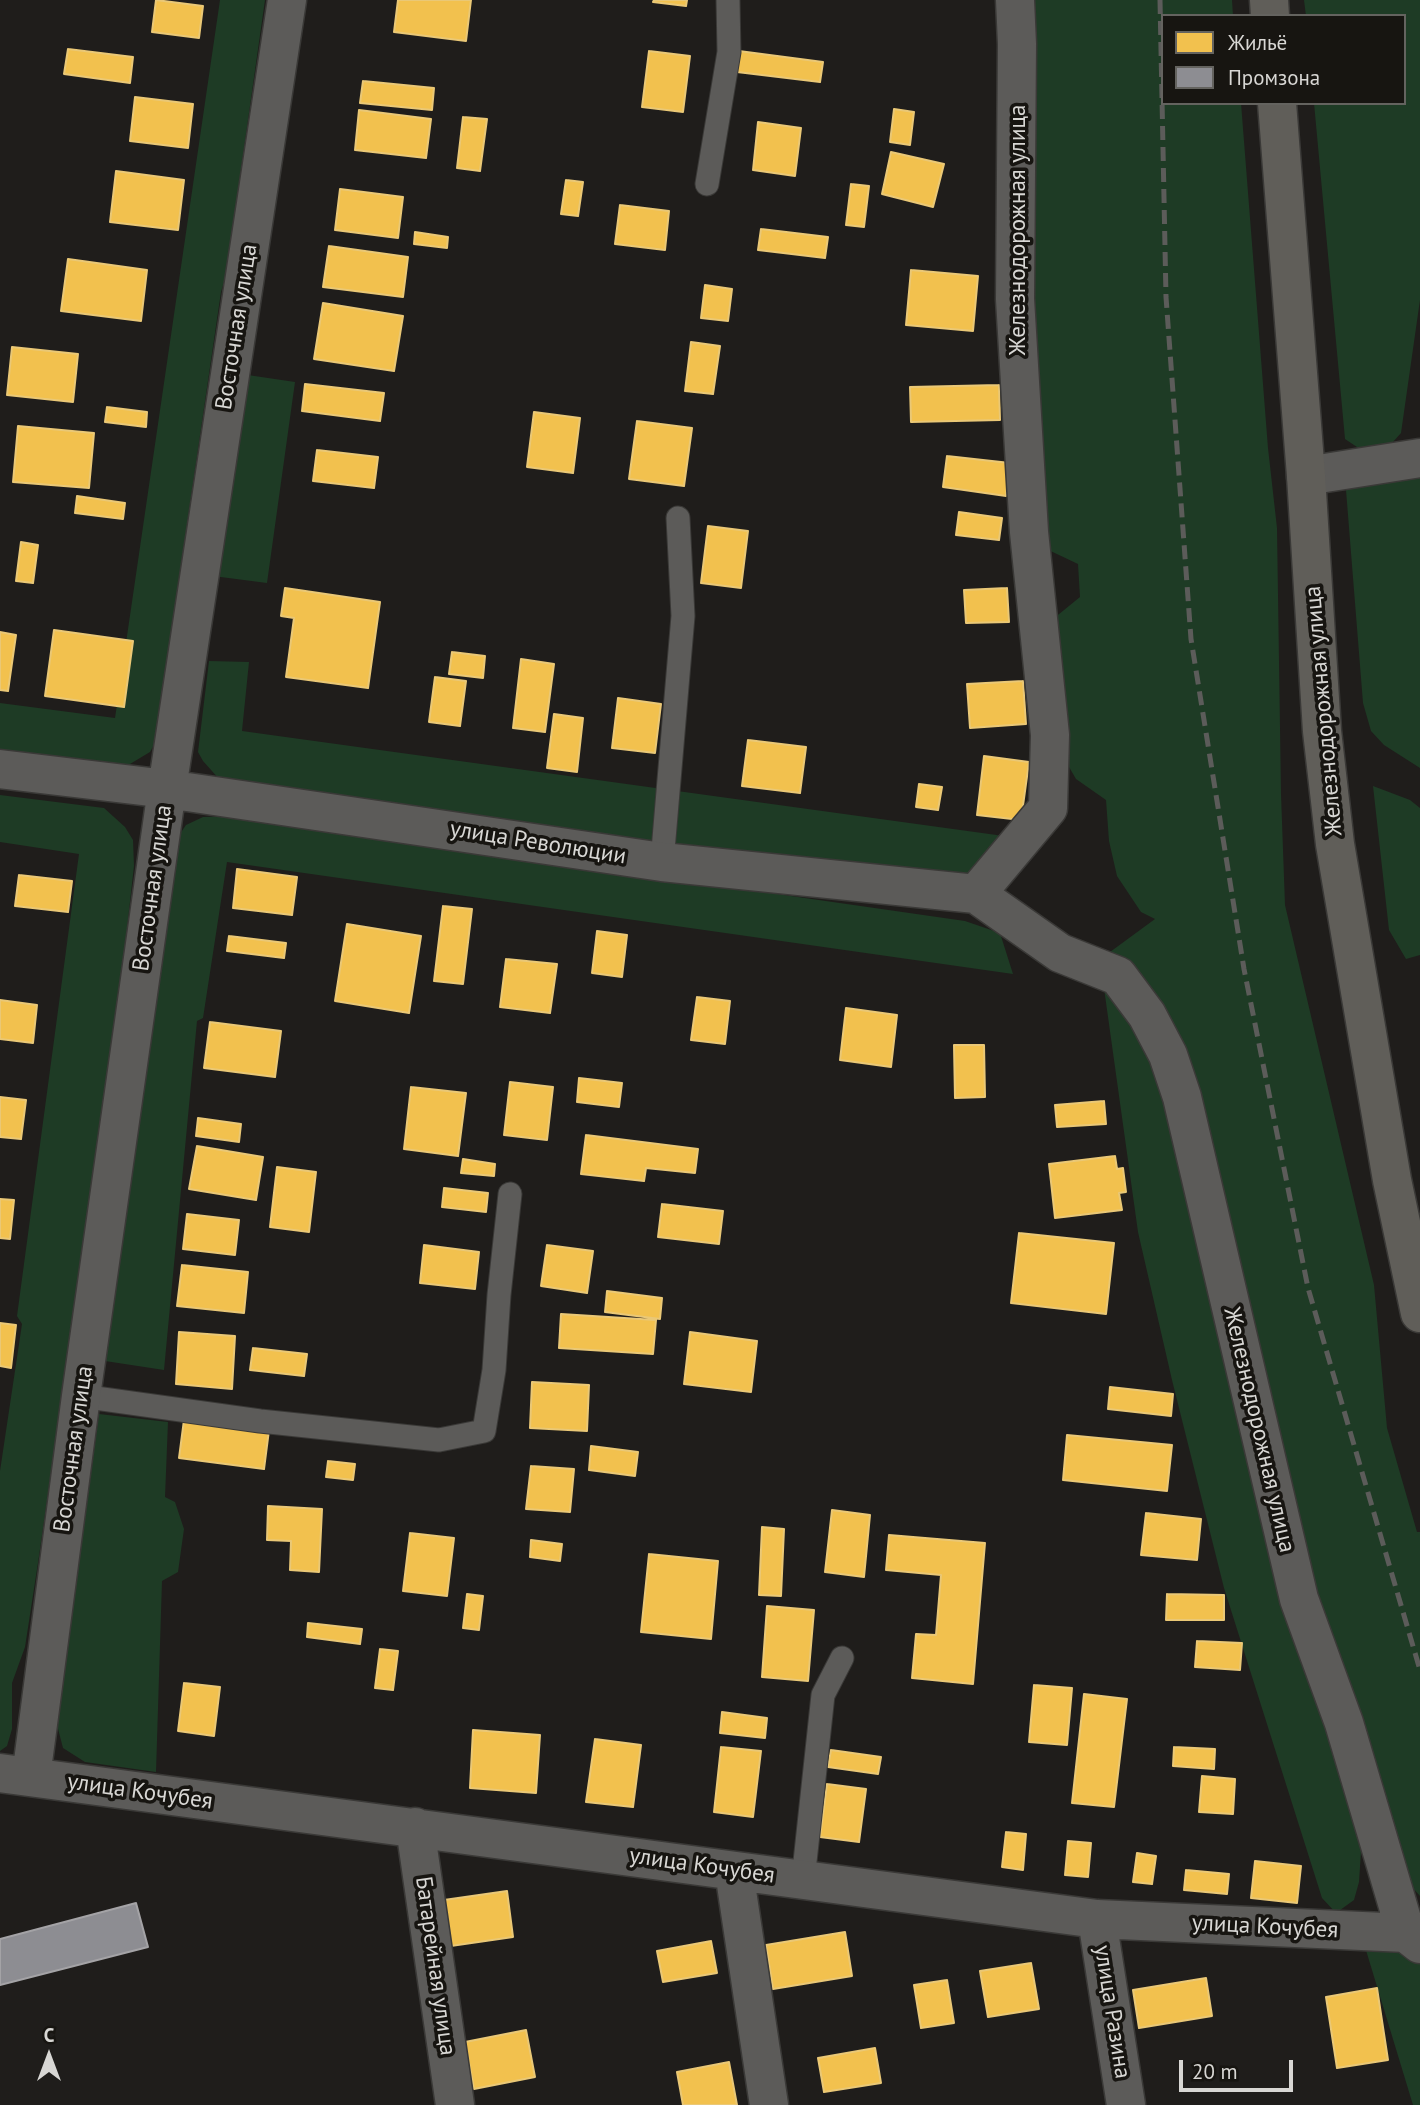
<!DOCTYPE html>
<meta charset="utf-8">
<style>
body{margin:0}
#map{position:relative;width:1420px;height:2105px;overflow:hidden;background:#1f1d1b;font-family:"PT Sans",sans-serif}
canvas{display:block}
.legend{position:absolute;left:1161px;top:14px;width:245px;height:91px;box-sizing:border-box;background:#171511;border:2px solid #64635f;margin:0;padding:9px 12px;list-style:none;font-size:21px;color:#d8d7d4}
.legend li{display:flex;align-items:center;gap:14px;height:35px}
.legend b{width:35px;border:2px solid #64635f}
.north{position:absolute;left:14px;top:2021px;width:70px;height:70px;-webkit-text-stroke:5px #171511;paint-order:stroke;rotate:0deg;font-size:19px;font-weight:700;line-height:28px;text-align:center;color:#d8d7d4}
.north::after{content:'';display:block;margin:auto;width:24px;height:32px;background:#d8d7d4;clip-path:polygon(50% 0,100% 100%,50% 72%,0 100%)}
.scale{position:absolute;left:1179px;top:2060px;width:114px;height:32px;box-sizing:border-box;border:4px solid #d8d7d4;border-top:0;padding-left:9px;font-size:21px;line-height:24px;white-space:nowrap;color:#d8d7d4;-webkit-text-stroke:5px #171511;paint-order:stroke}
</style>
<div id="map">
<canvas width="1420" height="2105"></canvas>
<ul class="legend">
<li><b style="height:19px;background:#f2c14e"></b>Жильё</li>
<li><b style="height:19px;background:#8d8d92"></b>Промзона</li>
</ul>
<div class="north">С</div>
<div class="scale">20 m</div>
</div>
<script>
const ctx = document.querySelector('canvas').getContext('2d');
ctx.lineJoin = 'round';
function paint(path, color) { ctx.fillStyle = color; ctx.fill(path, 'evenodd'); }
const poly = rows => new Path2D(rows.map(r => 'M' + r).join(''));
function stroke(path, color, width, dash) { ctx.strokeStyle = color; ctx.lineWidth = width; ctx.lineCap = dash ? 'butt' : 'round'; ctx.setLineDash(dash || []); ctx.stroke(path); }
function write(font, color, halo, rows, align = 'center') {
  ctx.font = font + ' "PT Sans",sans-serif'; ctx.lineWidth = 7; ctx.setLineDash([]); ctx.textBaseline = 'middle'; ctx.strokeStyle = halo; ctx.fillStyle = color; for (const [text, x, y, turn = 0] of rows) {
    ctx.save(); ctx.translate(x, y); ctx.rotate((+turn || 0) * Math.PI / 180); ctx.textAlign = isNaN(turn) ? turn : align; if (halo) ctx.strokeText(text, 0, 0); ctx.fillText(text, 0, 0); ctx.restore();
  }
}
paint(poly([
 [220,0,265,0,226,275,221,292,155,743,150,752,125,767,0,758,0,703,115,718],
 [1026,0,1232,0,1233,16,1163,16,1163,103,1241,103,1268,448,1277,528,1281,794,1285,905,1374,1285,1387,1428,1417,1532,1420,1532,1420,1896,1401,1875,1363,1754,1142,990,1110,952,1155,919,1141,912,1117,876,1109,841,1106,800,1076,779,1065,760,1053,619,1080,597,1078,564,1040,546,1028,370],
 [1304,0,1420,0,1420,300,1401,433,1392,443,1360,449,1345,439,1314,103,1404,103,1404,16,1306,16],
 [241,374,295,382,267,583,213,576],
 [1420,472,1420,768,1384,745,1371,731,1363,703,1346,490,1358,481],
 [209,661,249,662,242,731,1011,837,977,875,944,880,235,787,220,780,203,761,198,752],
 [1373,786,1410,800,1420,808,1420,955,1406,959,1389,930],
 [0,795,104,808,125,827,133,840,134,866,120,991,38,1563,25,1647,12,1683,12,1729,7,1746,0,1751,0,1471,22,1324,17,1316,79,854,0,842],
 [234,816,965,921,1000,933,1013,974,227,862,203,1018,197,1021,164,1370,105,1361,175,841,186,825,203,817],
 [1103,981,1164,1071,1362,1836,1359,1882,1354,1900,1336,1913,1322,1898,1224,1588,1172,1380,1138,1232],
 [99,1414,168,1422,165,1497,175,1502,184,1529,178,1572,162,1581,156,1772,85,1762,63,1748,57,1725],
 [1365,1947,1403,1951,1420,1959,1420,2105,1413,2105]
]), '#1e3b25');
const homes = poly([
 [156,0,203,6,199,38,152,32,156,0],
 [398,0,471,0,466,41,394,32,398,0],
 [654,0,687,0,686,6,653,2,654,0],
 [68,49,133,57,130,83,64,74,68,49],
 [649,51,690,56,683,112,642,107,649,51],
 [739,51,823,62,820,82,737,72,739,51],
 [363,81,434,88,432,110,360,103,363,81],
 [135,97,193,104,188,148,130,141,135,97],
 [894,109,914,112,910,145,890,142,894,109],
 [359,110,431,119,426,158,355,150,359,110],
 [463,117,487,119,480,171,457,168,463,117],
 [758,122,801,128,795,176,753,170,758,122],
 [891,152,944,164,933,207,882,194,891,152],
 [116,171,184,180,178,230,110,222,116,171],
 [566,180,583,182,578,216,561,214,566,180],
 [851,184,869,186,864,227,846,225,851,184],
 [340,189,403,197,398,238,335,230,340,189],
 [620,205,669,211,665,250,615,244,620,205],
 [761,229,828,237,825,258,758,250,761,229],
 [415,232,448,237,447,248,414,244,415,232],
 [329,246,408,257,403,297,323,287,329,246],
 [68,259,147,270,141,321,61,311,68,259],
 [911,270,978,276,973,331,906,325,911,270],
 [705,285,732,289,728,321,701,318,705,285],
 [323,303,403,316,394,371,314,359,323,303],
 [691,342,720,346,713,394,685,391,691,342],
 [12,347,78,354,73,402,7,395,12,347],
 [305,384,384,393,380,421,302,411,305,384],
 [999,385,1000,420,911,422,910,387,999,385],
 [107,407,147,412,146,427,105,422,107,407],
 [534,412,580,418,573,473,527,467,534,412],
 [637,421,692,428,684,486,629,479,637,421],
 [18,426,94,433,89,488,13,482,18,426],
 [317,450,378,457,374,488,313,481,317,450],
 [947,456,1010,463,1006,496,943,487,947,456],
 [77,496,125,503,123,519,75,513,77,496],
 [959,512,1002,518,999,540,956,535,959,512],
 [708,526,748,531,741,588,701,583,708,526],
 [21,542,38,545,33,583,16,581,21,542],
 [285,588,380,602,368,688,286,677,294,618,281,616,285,588],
 [1007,588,1009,622,966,623,964,590,1007,588],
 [54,630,133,641,124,707,45,696,54,630],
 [0,632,16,635,8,691,0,690,0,632],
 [452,652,485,656,483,678,449,674,452,652],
 [521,659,554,664,545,732,513,728,521,659],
 [435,677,466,681,460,726,429,722,435,677],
 [1023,681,1026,724,970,728,967,684,1023,681],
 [618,698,661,704,655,753,612,748,618,698],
 [554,714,583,718,577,772,547,768,554,714],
 [748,740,806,747,800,793,742,786,748,740],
 [984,756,1029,762,1021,820,977,815,984,756],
 [919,784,942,787,938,810,916,807,919,784],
 [237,869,297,877,292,915,233,908,237,869],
 [19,875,72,881,68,912,15,906,19,875],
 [443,906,472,909,463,984,434,981,443,906],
 [347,924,421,936,409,1013,335,1001,347,924],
 [597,931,627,935,622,977,592,973,597,931],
 [229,936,286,943,284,958,227,951,229,936],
 [506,959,557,964,550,1013,500,1007,506,959],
 [697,997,730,1001,725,1044,691,1040,697,997],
 [0,1000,37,1005,33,1043,0,1039,0,1000],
 [846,1008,897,1015,891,1067,840,1060,846,1008],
 [210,1022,281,1031,275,1077,204,1068,210,1022],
 [954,1045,984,1045,985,1097,955,1098,954,1045],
 [579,1078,622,1083,619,1107,577,1102,579,1078],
 [510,1082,553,1087,547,1140,504,1135,510,1082],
 [411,1087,466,1093,458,1156,404,1149,411,1087],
 [0,1097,26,1100,21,1139,0,1137,0,1097],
 [1104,1101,1106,1124,1057,1127,1055,1105,1104,1101],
 [198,1118,241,1124,239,1142,196,1136,198,1118],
 [586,1135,698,1149,695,1173,646,1168,644,1181,581,1174,586,1135],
 [197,1146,263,1157,256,1200,189,1189,197,1146],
 [1115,1156,1117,1169,1123,1168,1126,1192,1119,1193,1122,1210,1055,1218,1049,1164,1115,1156],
 [463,1159,495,1164,494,1176,461,1173,463,1159],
 [277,1167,316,1172,309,1232,270,1227,277,1167],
 [444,1188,488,1193,486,1212,442,1207,444,1188],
 [0,1199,14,1200,10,1239,0,1238,0,1199],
 [662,1204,723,1211,719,1244,658,1237,662,1204],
 [187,1214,239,1220,235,1255,183,1249,187,1214],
 [1019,1233,1114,1243,1106,1314,1011,1303,1019,1233],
 [424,1245,479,1252,475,1289,420,1283,424,1245],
 [547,1245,593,1251,587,1293,541,1286,547,1245],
 [182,1265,248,1272,244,1313,177,1306,182,1265],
 [607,1291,662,1298,660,1319,605,1312,607,1291],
 [561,1314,656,1320,653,1354,559,1348,561,1314],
 [0,1323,16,1325,11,1368,0,1366,0,1323],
 [179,1332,235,1336,232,1389,176,1384,179,1332],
 [690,1332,757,1341,751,1392,684,1384,690,1332],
 [253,1348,307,1354,304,1376,250,1370,253,1348],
 [532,1382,589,1385,587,1431,530,1428,532,1382],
 [1110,1387,1173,1394,1171,1416,1108,1409,1110,1387],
 [184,1420,269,1430,264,1469,179,1458,184,1420],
 [1067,1435,1172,1445,1167,1491,1063,1480,1067,1435],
 [591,1446,638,1452,635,1476,589,1470,591,1446],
 [328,1461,355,1464,353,1480,326,1477,328,1461],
 [531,1466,574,1469,570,1512,526,1509,531,1466],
 [268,1506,322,1509,319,1572,290,1570,291,1541,267,1540,268,1506],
 [832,1510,870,1515,864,1577,825,1572,832,1510],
 [1146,1513,1201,1519,1197,1560,1141,1555,1146,1513],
 [762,1527,784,1529,781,1596,759,1595,762,1527],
 [410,1533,454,1538,447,1596,403,1591,410,1533],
 [889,1535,985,1543,973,1684,912,1678,916,1634,936,1635,941,1575,886,1570,889,1535],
 [531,1540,562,1544,560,1561,530,1557,531,1540],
 [649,1554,718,1561,711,1639,641,1632,649,1554],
 [467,1594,483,1596,479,1630,463,1628,467,1594],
 [1167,1594,1224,1595,1224,1620,1166,1620,1167,1594],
 [767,1606,814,1610,808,1681,762,1677,767,1606],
 [308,1623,362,1629,360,1644,307,1637,308,1623],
 [1197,1641,1242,1643,1240,1670,1195,1667,1197,1641],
 [380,1649,398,1651,393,1690,375,1688,380,1649],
 [184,1683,220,1687,214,1736,178,1731,184,1683],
 [1034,1685,1072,1688,1067,1745,1029,1742,1034,1685],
 [1084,1694,1127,1699,1114,1807,1072,1803,1084,1694],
 [722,1712,767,1718,765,1738,720,1733,722,1712],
 [473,1730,540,1735,536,1793,470,1788,473,1730],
 [595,1739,641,1745,633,1807,586,1802,595,1739],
 [721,1747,761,1751,753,1817,714,1812,721,1747],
 [1174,1747,1215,1749,1214,1769,1173,1766,1174,1747],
 [831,1750,881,1757,878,1774,828,1767,831,1750],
 [1202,1776,1235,1779,1233,1814,1199,1812,1202,1776],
 [827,1784,866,1789,859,1842,820,1837,827,1784],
 [1006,1832,1026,1834,1023,1870,1002,1867,1006,1832],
 [1068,1841,1091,1843,1088,1877,1065,1875,1068,1841],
 [1137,1853,1156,1856,1152,1884,1133,1882,1137,1853],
 [1255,1861,1301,1866,1297,1903,1251,1898,1255,1861],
 [1186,1870,1229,1874,1227,1894,1184,1890,1186,1870],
 [507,1891,513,1937,437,1948,430,1902,507,1891],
 [845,1932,852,1976,773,1989,766,1945,845,1932],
 [711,1941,717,1973,663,1982,657,1951,711,1941],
 [1031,1963,1039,2009,988,2017,980,1971,1031,1963],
 [1206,1978,1212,2016,1139,2028,1133,1990,1206,1978],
 [947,1980,954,2023,921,2028,914,1985,947,1980],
 [1377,1988,1388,2060,1337,2068,1326,1997,1377,1988],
 [526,2030,535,2077,474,2089,465,2042,526,2030],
 [875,2048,881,2083,824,2092,818,2058,875,2048],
 [729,2062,737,2105,683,2105,677,2072,729,2062]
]);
paint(homes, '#f2c14e');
stroke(homes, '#eac876', 2);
const industry = poly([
 [136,1903,148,1947,0,1985,0,1939,136,1903]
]);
paint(industry, '#8d8d92');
stroke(industry, '#a4a3a6', 2);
const lane = poly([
 [707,184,729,52,728,0],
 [662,862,683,616,678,518],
 [81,1396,260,1421,439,1440,484,1431,494,1370,499,1295,510,1194],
 [803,1880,823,1695,842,1658]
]);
const street = poly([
 [1306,476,1420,458],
 [0,769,167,789,662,862,976,894,1060,953,1118,976,1147,1015,1168,1055,1182,1097,1299,1599,1344,1723,1406,1933,1420,1944],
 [976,894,1048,808,1050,735,1029,532,1015,299,1017,44,1015,0],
 [0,1773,1097,1919,1406,1933],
 [31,1777,81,1396,167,789,287,0],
 [415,1827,455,2105],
 [734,1871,769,2105],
 [1097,1919,1126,2105]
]);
const secondary = poly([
 [1269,0,1270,16],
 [1277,103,1306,476,1322,731,1335,844,1392,1180,1420,1313]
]);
stroke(lane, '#3a3937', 25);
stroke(street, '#3a3937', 41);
stroke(secondary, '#3a3937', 41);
stroke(lane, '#5c5b59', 23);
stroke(street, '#5c5b59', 38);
stroke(secondary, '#605e59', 38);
stroke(poly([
 [1160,0,1166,297,1191,639,1244,969,1308,1288,1420,1670]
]), '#5c5c5a', 5, [14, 7]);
write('23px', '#d8d7d4', '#171511', [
 ["Железнодорожная улица",1018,230,-90],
 ["Восточная улица",237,327,-81],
 ["Железнодорожная улица",1324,711,-95],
 ["улица Революции",538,843,9],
 ["Восточная улица",153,888,-82],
 ["Железнодорожная улица",1259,1430,77],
 ["Восточная улица",74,1449,-82],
 ["улица Кочубея",140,1792,8],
 ["улица Кочубея",702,1866,8],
 ["улица Кочубея",1265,1927,3],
 ["Батарейная улица",435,1966,82],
 ["улица Разина",1112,2012,81]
]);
</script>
